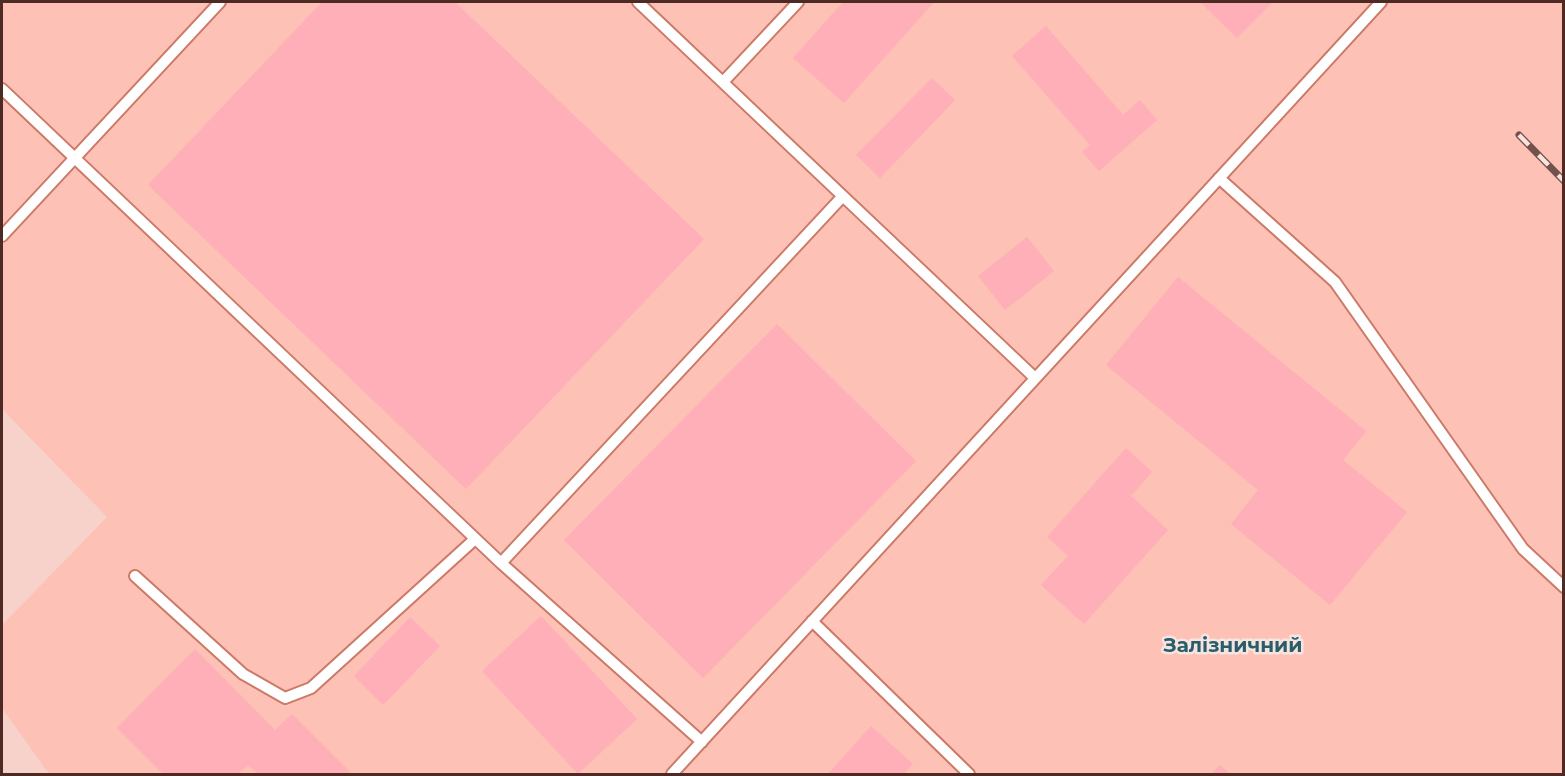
<!DOCTYPE html>
<meta charset="utf-8">
<style>
body{margin:0}
#map{position:relative;width:1565px;height:776px;overflow:hidden;background:#f7d2ca;font-family:Montserrat,sans-serif}
canvas{display:block}
.frame{position:absolute;inset:0;border:3px solid #4e2a24;pointer-events:none}
</style>
<div id="map">
<canvas width="1565" height="776"></canvas>
<div class="frame"></div>
</div>
<script>
const ctx = document.querySelector('canvas').getContext('2d');
ctx.lineJoin = 'round';
function paint(path, color) { ctx.fillStyle = color; ctx.fill(path, 'evenodd'); }
const poly = rows => new Path2D(rows.map(r => 'M' + r).join(''));
function stroke(path, color, width, dash) { ctx.strokeStyle = color; ctx.lineWidth = width; ctx.lineCap = dash ? 'butt' : 'round'; ctx.setLineDash(dash || []); ctx.stroke(path); }
function write(font, color, halo, rows, align = 'center') {
  ctx.font = font + ' Montserrat,sans-serif'; ctx.lineWidth = 5; ctx.setLineDash([]); ctx.textBaseline = 'middle'; ctx.strokeStyle = halo; ctx.fillStyle = color; for (const [text, x, y, turn = 0] of rows) {
    ctx.save(); ctx.translate(x, y); ctx.rotate((+turn || 0) * Math.PI / 180); ctx.textAlign = isNaN(turn) ? turn : align; if (halo) ctx.strokeText(text, 0, 0); ctx.fillText(text, 0, 0); ctx.restore();
  }
}
paint(poly([
 [2,2,1563,2,1563,774,49,774,2,708,2,625,107,517,2,409]
]), '#fdc1b5');
paint(poly([
 [322,2,455,2,704,239,466,489,148,185],
 [843,2,934,2,844,103,793,58],
 [1200,2,1273,2,1237,38],
 [1046,26,1123,115,1140,100,1157,120,1099,171,1082,152,1090,145,1012,56],
 [932,78,955,100,880,178,856,155],
 [1027,237,1054,271,1005,310,978,276],
 [1178,277,1366,431,1343,460,1407,512,1330,605,1231,524,1258,490,1106,365],
 [777,324,916,461,703,678,564,540],
 [1126,448,1152,472,1131,496,1168,530,1084,624,1041,585,1068,556,1047,537],
 [541,616,637,719,578,774,482,671],
 [410,617,440,646,383,705,354,676],
 [195,649,275,730,292,714,352,774,258,774,248,765,238,774,163,774,117,728],
 [871,726,913,764,904,774,828,774],
 [1220,765,1230,774,1211,774]
]), '#feafb8');
const service = poly([
 [638,2,1035,378],
 [723,82,798,2],
 [2,89,501,563,702,742],
 [1219,178,1335,282,1523,549,1564,587],
 [2,236,220,2],
 [501,563,843,196],
 [135,576,243,674,285,698,311,688,475,539],
 [812,621,969,774],
 [672,774,1381,2]
]);
stroke(service, '#cc7968', 14);
stroke(service, '#fff', 10);
const rail = poly([
 [1519,135,1564,181]
]);
stroke(rail, '#75514b', 7);
stroke(rail, '#f7e4e0', 4.5, [14]);
write('bold 20px', '#275e69', '#f7e4e0', [
 ["Залізничний",1233,646]
]);
</script>
